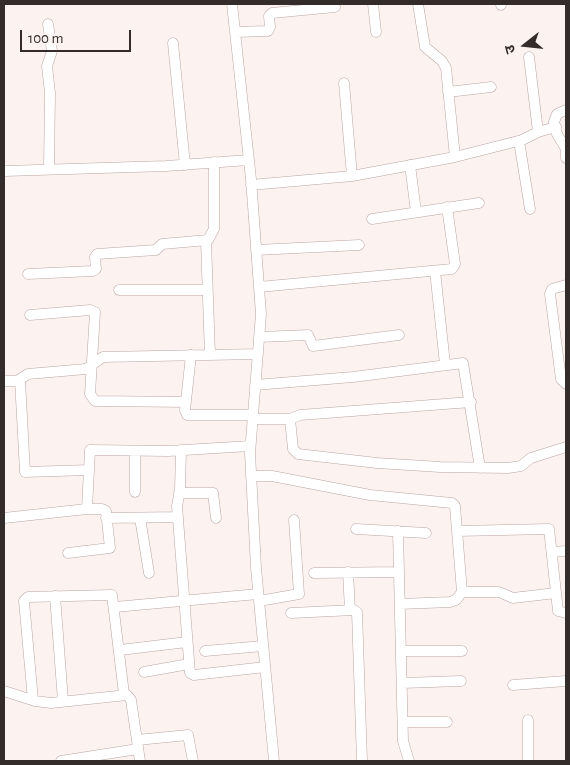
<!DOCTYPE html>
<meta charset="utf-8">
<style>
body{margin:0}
#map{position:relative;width:570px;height:765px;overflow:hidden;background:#fcf3f1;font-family:"Alegreya Sans","Noto Sans Devanagari",sans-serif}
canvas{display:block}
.frame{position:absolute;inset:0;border:5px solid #342c2b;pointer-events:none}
.north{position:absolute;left:500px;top:20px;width:50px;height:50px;-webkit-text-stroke:4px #fcf3f1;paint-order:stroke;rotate:254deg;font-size:14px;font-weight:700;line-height:20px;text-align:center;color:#342c2b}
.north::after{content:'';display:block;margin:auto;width:18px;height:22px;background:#342c2b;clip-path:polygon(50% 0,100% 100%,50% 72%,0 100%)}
.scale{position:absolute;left:20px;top:30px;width:111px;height:22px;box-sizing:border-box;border:2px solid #342c2b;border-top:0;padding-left:6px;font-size:15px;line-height:18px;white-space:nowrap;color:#342c2b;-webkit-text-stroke:4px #fcf3f1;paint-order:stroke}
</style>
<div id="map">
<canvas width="570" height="765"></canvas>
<div class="frame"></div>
<div class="north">उ</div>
<div class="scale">100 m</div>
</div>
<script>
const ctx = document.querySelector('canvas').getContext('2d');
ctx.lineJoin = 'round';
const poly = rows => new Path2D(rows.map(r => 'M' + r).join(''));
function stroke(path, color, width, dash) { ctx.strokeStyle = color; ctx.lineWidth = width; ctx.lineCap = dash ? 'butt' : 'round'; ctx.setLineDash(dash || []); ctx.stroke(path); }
const minor = poly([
 [232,4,251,179,261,314,250,453,256,568,274,761],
 [373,4,376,32],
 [418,4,425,47,442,61,446,68,455,157],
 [501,4,501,5],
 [48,24,52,51,47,66,50,93,49,169],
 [235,32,268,31,270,27,269,16,272,13,335,7],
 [173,43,185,165],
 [529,57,538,132],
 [344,83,352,176],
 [448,92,491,87],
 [566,110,557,114,554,122,557,134,566,149,566,158],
 [519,141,530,209],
 [410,165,416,212],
 [5,171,166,166,249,160],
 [251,185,352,176,455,157,522,140,538,132,556,127],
 [372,219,479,203],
 [206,241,210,355],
 [256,250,359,245],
 [435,271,445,364],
 [28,274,93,271,96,269,95,257,97,254,156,250,162,244,208,240,214,229,214,162],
 [566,285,552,289,550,294,561,379,566,384],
 [259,287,452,269,455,264,447,207],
 [119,290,207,290],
 [30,315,90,310,95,312,90,394,95,401,186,402],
 [260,337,308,335,313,346,399,335],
 [191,355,185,410,187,415,253,415],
 [20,380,25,472,89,470],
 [4,381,17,381,28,374,86,369,103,357,258,354],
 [255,385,353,377,463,363,480,468],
 [252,419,290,419,293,449,298,454,377,463,440,467,508,468,521,466,531,458,566,447],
 [290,419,300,415,471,402],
 [181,450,180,490,177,506,190,673,194,675,265,667],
 [135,451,135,492],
 [251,476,272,476,370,495,452,503,455,506,462,592,499,592,513,598,556,593],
 [179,493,213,493,216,518],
 [4,518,87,509,90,450,168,451,250,446],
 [106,518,178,517],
 [140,518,149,573],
 [356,529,426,533],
 [398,531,403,741,409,761],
 [457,531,549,529,558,611,566,613],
 [552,552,566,551],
 [68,553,110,548,106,511,102,509,87,509],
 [348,572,350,610],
 [314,573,399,572],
 [55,596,63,701],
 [259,601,299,594,294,520],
 [400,604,450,602,456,600,462,592],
 [115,607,258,594],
 [291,613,354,610,357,612,362,761],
 [120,650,187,642],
 [205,651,263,646],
 [401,651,462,651],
 [144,672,189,664],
 [402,683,461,681],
 [513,685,566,681],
 [4,691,35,701,51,703,127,695,131,700,140,761],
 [33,700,24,601,28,597,112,595,124,694],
 [528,720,528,761],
 [403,722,447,722],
 [137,740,188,735,193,761],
 [61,761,138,749]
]);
stroke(minor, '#baa4a2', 11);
stroke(minor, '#fff', 10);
</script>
